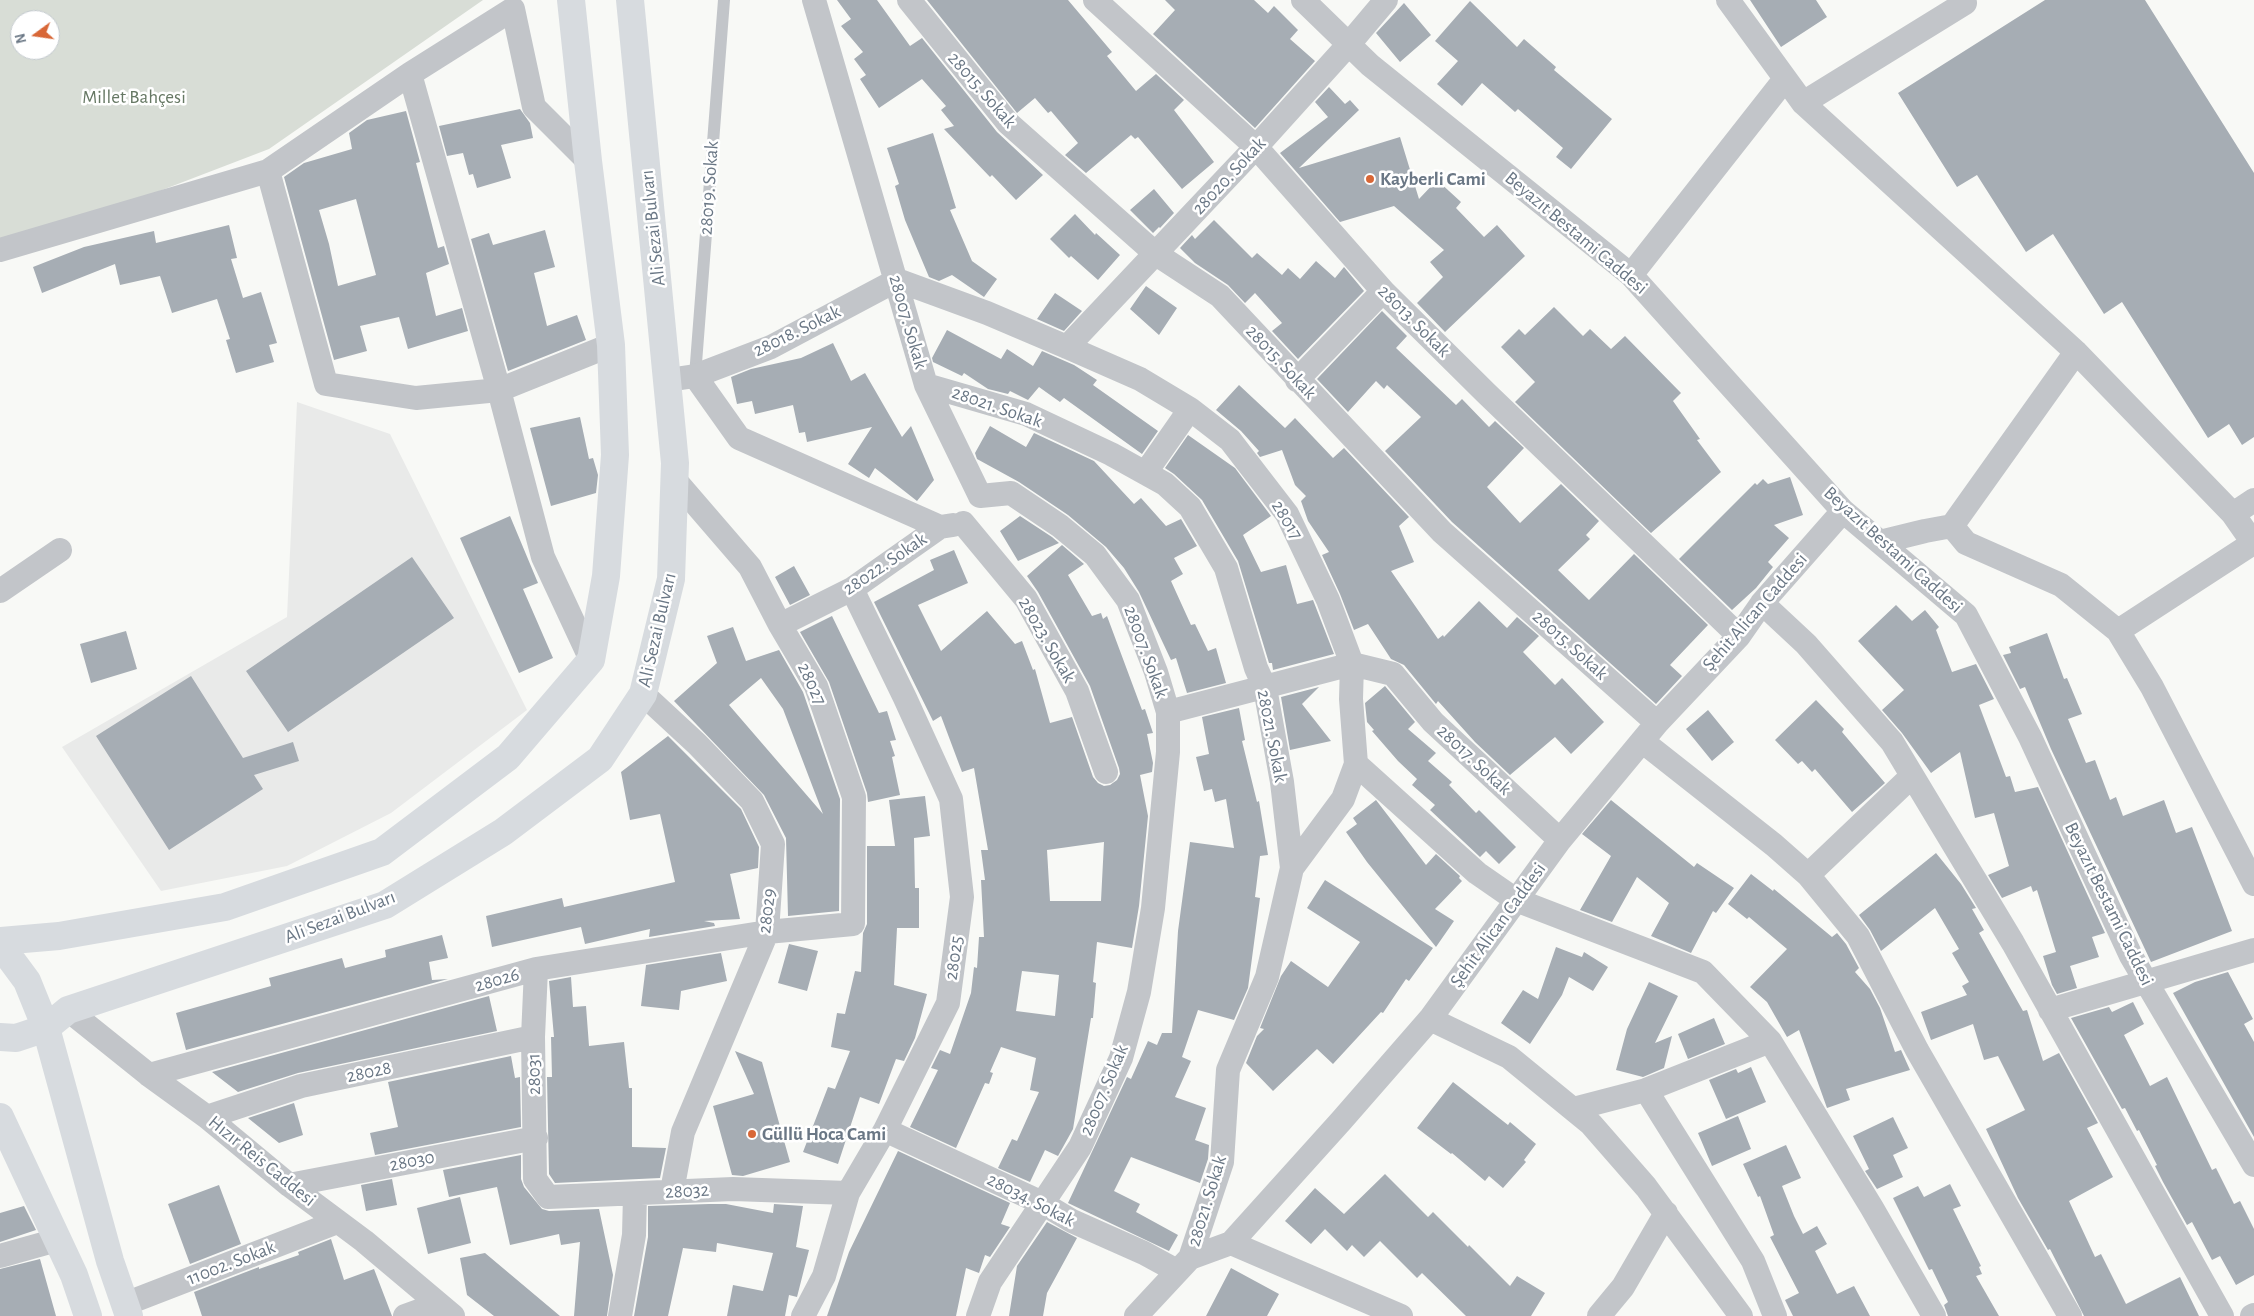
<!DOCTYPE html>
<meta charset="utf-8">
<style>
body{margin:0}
#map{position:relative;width:2254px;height:1316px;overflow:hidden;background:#f8f9f6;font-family:"Alegreya Sans",sans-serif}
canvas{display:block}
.north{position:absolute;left:10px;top:10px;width:50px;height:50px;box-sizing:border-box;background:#fff;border:1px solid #c3c9ce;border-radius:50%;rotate:256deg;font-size:14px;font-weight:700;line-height:20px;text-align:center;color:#6a7785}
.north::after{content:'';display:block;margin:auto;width:18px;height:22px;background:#d86737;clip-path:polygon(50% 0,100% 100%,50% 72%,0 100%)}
</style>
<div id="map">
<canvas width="2254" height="1316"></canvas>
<div class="north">N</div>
</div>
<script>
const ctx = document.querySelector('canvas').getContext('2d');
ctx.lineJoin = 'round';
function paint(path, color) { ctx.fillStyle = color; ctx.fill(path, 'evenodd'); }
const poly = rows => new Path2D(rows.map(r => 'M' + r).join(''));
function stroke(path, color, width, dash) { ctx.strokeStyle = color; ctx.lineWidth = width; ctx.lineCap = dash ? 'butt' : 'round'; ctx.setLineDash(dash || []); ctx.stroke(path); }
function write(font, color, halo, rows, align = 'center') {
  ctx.font = font + ' "Alegreya Sans",sans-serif'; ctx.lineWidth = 5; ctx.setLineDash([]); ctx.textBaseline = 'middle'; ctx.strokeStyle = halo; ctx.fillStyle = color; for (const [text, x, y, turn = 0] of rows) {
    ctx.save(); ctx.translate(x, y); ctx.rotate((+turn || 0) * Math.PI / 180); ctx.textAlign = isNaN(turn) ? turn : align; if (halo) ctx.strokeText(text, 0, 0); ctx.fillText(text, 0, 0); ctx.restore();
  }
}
paint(poly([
 [297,402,390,434,527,710,391,813,287,866,161,891,62,747,287,617]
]), '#e9eae9');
paint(poly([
 [0,0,483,0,269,149,11,248,0,242],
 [20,20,50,20,50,50,20,50]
]), '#d8ddd6');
paint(poly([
 [837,0,877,0,910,46,922,38,997,132,1043,175,1016,200,992,175,990,177,944,129,954,126,941,110,946,106,922,79,879,108,860,79,866,75,854,59,863,52,841,26,851,19],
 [927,0,1068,0,1112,52,1107,56,1136,91,1156,74,1184,100,1174,110,1214,162,1182,189,1138,137,1135,139,1131,135,1086,173,1065,155,1078,143,1051,111,1048,113,1035,98,1017,113],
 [1165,0,1254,0,1268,13,1274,6,1298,30,1290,39,1315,61,1255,128,1153,34,1175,10],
 [1750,0,1816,0,1827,17,1781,47],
 [2045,0,2145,0,2254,173,2254,437,2242,445,2229,424,2208,438,2122,302,2104,314,2053,234,2026,252,1977,175,1957,187,1898,93],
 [1470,1,1517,47,1524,39,1556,67,1554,70,1612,119,1571,169,1556,157,1563,148,1518,109,1515,112,1482,83,1462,106,1437,84,1458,61,1435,41],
 [1404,3,1431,35,1400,62,1376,33],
 [1329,87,1345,104,1350,100,1359,110,1299,168,1400,137,1419,199,1437,180,1461,202,1456,208,1484,237,1497,225,1525,256,1445,332,1417,303,1443,277,1430,262,1444,250,1394,206,1340,222,1280,153,1328,117,1315,102],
 [520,109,530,123,533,138,501,145,511,178,477,188,473,174,469,175,463,153,447,156,439,126],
 [406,111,420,162,416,163,438,248,444,246,449,264,426,273,436,316,462,308,468,331,408,349,399,317,360,326,367,351,334,360,284,177,304,163,352,149,349,133,367,120],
 [356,199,376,275,338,286,329,244,319,210],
 [933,133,956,208,950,210,972,261,997,279,984,297,952,275,939,281,929,277,905,220,895,186,899,184,887,148],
 [1154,189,1174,213,1160,228,1159,227,1153,233,1130,210],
 [1075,214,1095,235,1096,233,1120,255,1098,280,1071,256,1069,258,1050,239],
 [1214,220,1252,258,1257,253,1282,275,1288,268,1300,279,1316,261,1335,278,1344,267,1364,291,1298,359,1272,331,1282,323,1255,293,1245,303,1228,285,1195,263,1180,248,1192,235,1195,239],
 [229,225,237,258,231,259,243,298,261,292,277,343,269,345,274,362,236,373,226,340,230,339,217,299,172,313,160,276,120,285,115,264,42,293,33,267,84,247,154,231,156,243],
 [545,230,555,267,534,273,547,326,577,315,586,340,508,371,471,239,489,233,493,245],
 [1146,286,1177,308,1159,335,1130,309],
 [1055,293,1082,311,1064,331,1037,319],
 [1554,307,1583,336,1590,329,1611,349,1625,336,1681,393,1673,401,1700,439,1697,440,1721,472,1651,533,1515,402,1535,382,1501,347,1519,329,1525,335],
 [1382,311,1407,336,1396,348,1456,405,1462,399,1489,427,1495,421,1524,448,1487,487,1520,523,1561,484,1599,521,1586,535,1590,539,1558,570,1589,600,1634,554,1708,625,1670,665,1682,676,1656,704,1452,522,1385,451,1421,417,1387,385,1384,389,1376,381,1348,412,1317,379],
 [947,330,1001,359,1007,349,1033,366,1042,351,1074,365,1097,380,1093,385,1158,431,1142,454,1064,398,1060,402,1039,387,1028,400,1010,391,1008,394,988,389,964,373,962,376,933,362,932,358],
 [833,343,851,381,865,373,902,437,911,426,934,480,917,501,875,468,869,478,848,464,872,427,807,442,805,432,799,433,793,405,755,414,752,401,737,404,731,377,751,369,801,358],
 [1239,385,1285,428,1295,418,1333,458,1344,448,1409,517,1399,526,1414,562,1391,571,1438,639,1443,635,1444,637,1479,601,1507,628,1517,617,1539,636,1523,652,1555,685,1562,678,1604,722,1571,754,1555,737,1510,775,1475,742,1438,701,1436,704,1404,665,1391,659,1368,624,1354,630,1340,594,1322,555,1329,552,1308,521,1301,501,1306,496,1295,485,1282,450,1260,457,1257,453,1259,451,1241,431,1216,410],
 [580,417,589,459,593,458,598,475,596,493,551,506,530,428],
 [990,426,1026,447,1034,433,1094,461,1134,504,1141,498,1166,526,1181,519,1197,546,1174,558,1183,574,1171,581,1191,625,1195,624,1208,651,1216,648,1226,683,1187,693,1176,658,1171,660,1139,592,1124,568,1106,547,1068,515,1019,482,977,459,975,453],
 [1188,435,1235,468,1271,516,1243,535,1261,572,1286,565,1297,604,1313,600,1334,654,1273,670,1272,663,1269,663,1238,561,1202,500,1174,474,1165,468],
 [1790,477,1803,515,1774,525,1789,538,1768,562,1773,567,1756,588,1732,610,1679,559,1755,483,1757,485,1763,479,1768,484],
 [510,516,538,583,523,589,553,658,519,673,460,538],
 [1020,516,1052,537,1059,543,1018,561,1000,531],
 [1062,545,1084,564,1068,575,1092,616,1101,613,1103,619,1107,616,1142,710,1145,709,1153,733,1147,734,1153,763,1152,772,1140,775,1148,816,1139,906,1132,948,1097,942,1093,982,1096,983,1093,1018,1091,1018,1073,1129,1058,1156,1045,1150,1030,1182,998,1168,1012,1139,1017,1141,1039,1092,1030,1090,1036,1058,1001,1047,990,1072,993,1073,989,1084,985,1083,956,1148,910,1127,938,1070,931,1068,940,1050,950,1054,971,993,974,967,977,968,979,937,984,937,981,880,985,880,981,850,988,850,974,768,962,772,941,716,933,721,874,602,934,570,930,560,954,550,968,583,918,605,941,651,987,611,1015,644,1022,641,1033,670,1035,669,1050,723,1072,717,1093,777,1098,783,1104,786,1110,785,1117,780,1120,774,1119,768,1090,686,1038,592,1027,576],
 [1104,842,1101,901,1050,901,1047,850],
 [1022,971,1059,975,1055,1016,1016,1011],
 [412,557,454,618,288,732,246,671],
 [794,566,810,595,790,605,775,577],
 [1896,605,1912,621,1925,610,1939,627,1936,630,1952,672,1976,664,1994,699,1979,705,2006,777,2010,776,2015,792,2038,787,2105,933,2092,937,2099,957,2070,966,2077,988,2057,994,2052,985,2043,956,2056,952,2037,890,2033,892,2031,886,2002,898,1988,875,2009,866,1994,813,1975,818,1960,752,1931,773,1902,733,1882,710,1904,690,1858,641],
 [832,616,879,713,887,711,896,740,890,741,895,756,892,757,900,795,868,802,867,793,829,682,800,632],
 [733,627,746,661,779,650,803,692,840,799,839,911,788,916,786,838,764,795,674,701,717,663,707,636],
 [761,678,783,709,823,814,729,705],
 [126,631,137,669,91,683,80,644],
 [2047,633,2064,679,2067,678,2082,714,2068,719,2086,763,2095,760,2110,800,2116,797,2123,816,2164,800,2176,833,2192,827,2232,931,2151,962,2051,749,2025,687,2020,689,2003,655,2011,653,2009,647],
 [191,676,243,758,293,742,299,761,254,775,263,789,169,850,96,736],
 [1385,686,1415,722,1408,729,1436,753,1428,761,1452,782,1449,785,1476,813,1479,810,1516,847,1499,864,1486,851,1480,857,1430,810,1435,805,1412,785,1417,779,1398,761,1372,731,1374,730,1367,722,1365,703],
 [1319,687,1302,704,1331,741,1290,750,1281,697],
 [1816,700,1844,729,1842,732,1885,783,1852,812,1815,769,1812,772,1802,761,1798,764,1775,740],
 [1239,708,1245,740,1242,741,1257,802,1259,801,1268,855,1260,856,1255,897,1260,898,1248,988,1234,1020,1198,1010,1182,1057,1191,1061,1175,1097,1206,1108,1195,1140,1209,1145,1208,1159,1200,1183,1131,1157,1114,1191,1140,1204,1136,1212,1178,1235,1169,1251,1068,1203,1127,1077,1131,1079,1148,1041,1157,1045,1162,1033,1172,1033,1178,931,1190,842,1234,848,1226,799,1215,802,1212,789,1204,791,1196,757,1209,754,1202,717],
 [1708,710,1734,742,1712,761,1686,729],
 [668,736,741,809,759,847,758,868,730,874,740,919,704,921,714,923,715,926,649,937,650,929,585,944,581,927,492,947,486,916,562,898,564,907,675,882,660,814,630,820,621,772],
 [925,796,930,836,914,838,915,888,919,888,919,928,897,928,894,985,927,994,915,1038,904,1061,896,1059,879,1104,860,1097,838,1164,803,1152,828,1087,835,1089,850,1051,831,1047,837,1013,845,1014,855,971,861,972,863,933,867,924,867,846,895,846,889,800],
 [1376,800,1426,865,1436,854,1460,876,1459,878,1462,881,1435,909,1454,921,1436,947,1367,862,1346,832,1357,824,1353,818],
 [1611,800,1694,867,1697,863,1734,888,1716,913,1713,911,1691,953,1651,936,1669,903,1637,877,1612,922,1580,910,1611,856,1582,834],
 [1936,853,1961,884,1976,908,1972,909,1984,930,1979,933,2023,1011,2027,1010,2043,1061,2059,1053,2098,1123,2087,1128,2113,1177,2069,1201,2095,1257,2101,1254,2126,1304,2180,1277,2199,1316,2084,1316,2050,1249,2048,1250,2018,1198,1986,1129,2025,1110,1998,1056,1984,1060,1973,1024,1931,1040,1921,1012,1967,995,1962,986,1969,982,1952,953,1959,949,1935,908,1881,951,1870,930,1859,915],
 [1751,874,1773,891,1774,889,1832,937,1837,933,1846,944,1859,968,1855,972,1870,989,1880,1008,1895,1052,1901,1050,1910,1070,1846,1089,1850,1100,1827,1108,1799,1030,1787,1037,1767,1002,1750,987,1787,949,1749,917,1747,919,1728,904],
 [1325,880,1433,948,1409,981,1406,979,1383,1013,1381,1012,1333,1064,1317,1049,1273,1091,1246,1063,1257,1036,1264,1029,1260,1028,1281,976,1291,961,1328,987,1360,942,1307,908],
 [442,935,448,958,429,962,432,980,448,979,186,1050,176,1013,271,986,269,978,342,958,345,968,386,957,385,950],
 [789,944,818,951,807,991,778,983],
 [1556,947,1582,957,1584,952,1608,967,1593,991,1569,977,1562,995,1530,1044,1501,1023,1523,990,1538,999],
 [721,953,727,981,681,991,679,1010,641,1006,646,965],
 [2228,972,2253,1019,2244,1024,2254,1042,2254,1137,2173,993,2195,982],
 [571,977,573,1007,586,1006,589,1046,624,1042,629,1088,632,1088,632,1147,666,1148,660,1178,555,1183,549,1174,547,1077,552,1077,551,1037,554,1037,549,981],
 [1649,982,1678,996,1655,1043,1672,1036,1664,1068,1643,1077,1616,1070,1627,1029],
 [489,996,497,1031,298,1073,238,1092,212,1072],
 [2133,1002,2144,1024,2124,1035,2150,1086,2167,1077,2212,1170,2216,1168,2234,1204,2240,1201,2254,1229,2254,1275,2236,1285,2220,1256,2212,1260,2192,1222,2187,1225,2163,1182,2155,1166,2157,1165,2139,1130,2137,1131,2125,1108,2122,1109,2071,1018,2109,1007,2112,1012],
 [1714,1018,1725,1044,1688,1059,1678,1034],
 [735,1051,762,1062,790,1162,743,1176,732,1175,713,1106,754,1094],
 [511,1056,515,1078,520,1077,521,1127,375,1155,370,1133,398,1127,388,1082],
 [1751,1067,1766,1102,1726,1119,1709,1080,1736,1069,1738,1073],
 [1453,1082,1508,1125,1510,1122,1536,1144,1524,1160,1526,1162,1503,1188,1489,1176,1485,1181,1452,1153,1451,1154,1417,1128],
 [294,1103,303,1135,279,1143,248,1118],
 [1738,1116,1751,1149,1712,1166,1698,1133],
 [1893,1117,1908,1148,1893,1155,1903,1177,1877,1189,1865,1171,1869,1169,1853,1136],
 [1786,1145,1801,1178,1782,1186,1794,1216,1803,1234,1817,1226,1827,1244,1815,1251,1837,1294,1854,1286,1870,1316,1793,1316,1785,1300,1799,1293,1770,1237,1774,1235,1760,1196,1758,1197,1743,1164],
 [898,1151,1010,1203,1001,1224,1010,1227,990,1257,985,1255,979,1273,966,1268,956,1316,827,1316,849,1252],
 [521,1155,521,1179,524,1187,542,1209,549,1211,599,1209,613,1275,607,1316,574,1316,580,1242,561,1245,559,1234,510,1245,497,1187,449,1197,443,1170],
 [1385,1174,1428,1217,1433,1212,1468,1247,1469,1245,1510,1286,1517,1276,1545,1293,1531,1316,1466,1316,1422,1273,1417,1278,1380,1241,1364,1257,1352,1245,1347,1251,1325,1229,1311,1244,1285,1221,1315,1188,1344,1214],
 [392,1179,397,1205,366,1211,361,1185],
 [1950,1184,1961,1206,1953,1209,1981,1266,1979,1267,1982,1274,1976,1276,1999,1316,1948,1316,1944,1305,1948,1302,1932,1269,1929,1270,1893,1198,1918,1186,1924,1197],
 [219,1185,241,1244,190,1264,168,1204],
 [460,1197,471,1243,428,1254,417,1208],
 [709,1204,726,1204,773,1213,774,1204,803,1206,796,1247,809,1250,797,1297,789,1295,785,1316,727,1316,733,1285,763,1291,773,1253,717,1243,716,1252,683,1248,668,1316,634,1316,648,1237,648,1206],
 [24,1206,36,1230,0,1242,0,1213],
 [1047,1222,1077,1238,1047,1293,1043,1316,1009,1316,1017,1266],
 [331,1239,344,1280,374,1269,392,1316,202,1316,194,1292,259,1267,259,1269,299,1255,298,1252],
 [485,1253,560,1316,494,1316,467,1295,460,1258],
 [40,1259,56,1316,0,1316,0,1269],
 [1231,1268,1279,1294,1267,1316,1206,1316]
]), '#a6adb4');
stroke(poly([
 [695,376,724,0]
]), '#c2c5c9', 12);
stroke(poly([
 [814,0,926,385,980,496],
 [909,0,1008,123,1156,254,1220,296,1442,532,1657,723],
 [1095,0,1256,147,1383,291,1486,393,1739,636],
 [1303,0,1370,65,1631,275,1843,511,1966,615,2030,737,2131,956,2254,1165],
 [1728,0,1803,103,2076,352,2233,514,2254,544],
 [410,74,499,390,543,557,591,660],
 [1803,103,1965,3],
 [268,171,326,384,416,398,499,390,611,345],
 [0,250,268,171,410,74,513,9,534,107,588,161],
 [1631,275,1785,79],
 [1067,347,1256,147,1349,44,1386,0],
 [695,376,739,438,940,527],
 [668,380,695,376,771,347,897,280,987,313,1067,347,1140,379,1190,409,1230,440,1287,514,1328,600,1352,664,1351,699,1356,764,1477,873,1516,900,1703,972,1770,1041,1872,1208,1934,1316],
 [1297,380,1383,291],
 [926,385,1026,414,1111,454,1165,484,1190,507,1226,568,1256,668,1265,688,1282,782,1292,868,1267,977,1228,1070,1222,1162,1190,1258],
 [1146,472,1190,409],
 [2233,514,2254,500],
 [963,523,1026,599,1077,691,1106,772],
 [1952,526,1966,543,2061,585,2118,631,2152,687,2254,884],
 [1880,542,1925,531,1952,526,2076,352],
 [0,591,60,550],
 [1762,603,1806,644,1892,742,2013,943,2222,1316],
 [780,625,852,589,940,527,953,525],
 [2118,631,2253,543],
 [643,694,697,744,752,801,773,844,767,932,683,1132,672,1191],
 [1168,712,1352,664,1393,674,1433,722,1560,840],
 [1642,741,1774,845,1808,875,1858,936,1917,1050,2070,1316],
 [1292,868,1343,799,1356,764],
 [1808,875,1912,776],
 [536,969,533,1037,535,1179,548,1197,733,1189,848,1193],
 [68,1010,149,1075,207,1117,289,1185,364,1241,453,1316],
 [2050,1010,2254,950],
 [1430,1019,1509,1057,1591,1124,1646,1187,1741,1316],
 [149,1075,536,969,767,932,853,924,854,797,816,686,780,625,750,567,675,480],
 [1646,1090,1753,1261,1775,1316],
 [1573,1109,1646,1090,1770,1041],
 [207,1117,301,1086,533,1037],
 [885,1130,1042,1203,1072,1221,1144,1253,1177,1271],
 [289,1185,536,1138],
 [1231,1243,1401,1316],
 [0,1256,57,1240],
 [125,1304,337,1222],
 [405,1316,438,1304],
 [620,1316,634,1235,635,1195],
 [803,1316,824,1276,848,1193,885,1130,948,1003,962,897,951,799,905,698,852,589],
 [978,1316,990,1282,1080,1147,1121,1058,1139,992,1153,908,1168,752,1168,712,1156,672,1128,600,1095,555,1060,526,1011,493,980,496],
 [1136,1316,1190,1258,1231,1243,1341,1121,1430,1019,1560,840,1657,723,1739,636,1762,603,1843,511],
 [1599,1316,1623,1287,1666,1213],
 [2252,1316,2254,1315]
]), '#c2c5c9', 24);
stroke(poly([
 [0,941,59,936,225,907,382,852,508,757,591,660,606,576,615,455,611,345,588,161,571,0],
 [0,952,10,958,27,981,46,1028,110,1261,129,1316],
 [0,1037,16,1038,46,1028,68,1010,385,905,503,832,600,759,643,694,671,579,675,463,630,0],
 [0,1117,74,1275,88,1316]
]), '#d7dbdf', 28);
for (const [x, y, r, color] of [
 [1370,179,5,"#d86737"],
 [752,1134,5,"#d86737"]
]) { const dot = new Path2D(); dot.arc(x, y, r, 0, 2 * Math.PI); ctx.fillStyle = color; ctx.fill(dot); stroke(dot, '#fff', 2); }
write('19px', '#6a7785', '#fff', [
 ["28015. Sokak",982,90,49],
 ["28020. Sokak",1229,176,-47],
 ["28019. Sokak",709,188,-86],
 ["Ali Sezai Bulvarı",653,228,-96],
 ["Beyazıt Bestami Caddesi",1576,233,40],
 ["28013. Sokak",1414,321,45],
 ["28007. Sokak",908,322,74],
 ["28018. Sokak",797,331,-26],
 ["28015. Sokak",1281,362,47],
 ["28021. Sokak",997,407,19],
 ["28017",1287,520,59],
 ["Beyazıt Bestami Caddesi",1893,550,42],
 ["28022. Sokak",885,564,-34],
 ["Şehit Alican Caddesi",1755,612,-49],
 ["Ali Sezai Bulvarı",657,630,-77],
 ["28023. Sokak",1047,640,60],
 ["28015. Sokak",1570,645,42],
 ["28007. Sokak",1146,652,70],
 ["28027",812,684,65],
 ["28021. Sokak",1272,736,79],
 ["28017. Sokak",1474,760,43],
 ["Beyazıt Bestami Caddesi",2109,904,64],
 ["28029",767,911,-83],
 ["Ali Sezai Bulvarı",340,917,-21],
 ["Şehit Alican Caddesi",1498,925,-54],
 ["28025",954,958,-82],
 ["28026",497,980,-16],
 ["28028",369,1072,-12],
 ["28031",534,1074,-91],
 ["28007. Sokak",1104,1090,-67],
 ["Hızır Reis Caddesi",262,1161,39],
 ["28030",412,1161,-11],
 ["28032",687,1191,-3],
 ["28034. Sokak",1031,1200,27],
 ["28021. Sokak",1207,1201,-73],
 ["11002. Sokak",231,1263,-21]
]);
write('19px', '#667864', '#fff', [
 ["Millet Bahçesi",134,97]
]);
write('bold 19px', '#6a7785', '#fff', [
 ["Kayberli Cami",1380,179],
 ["Güllü Hoca Cami",762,1134]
], 'left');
</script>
